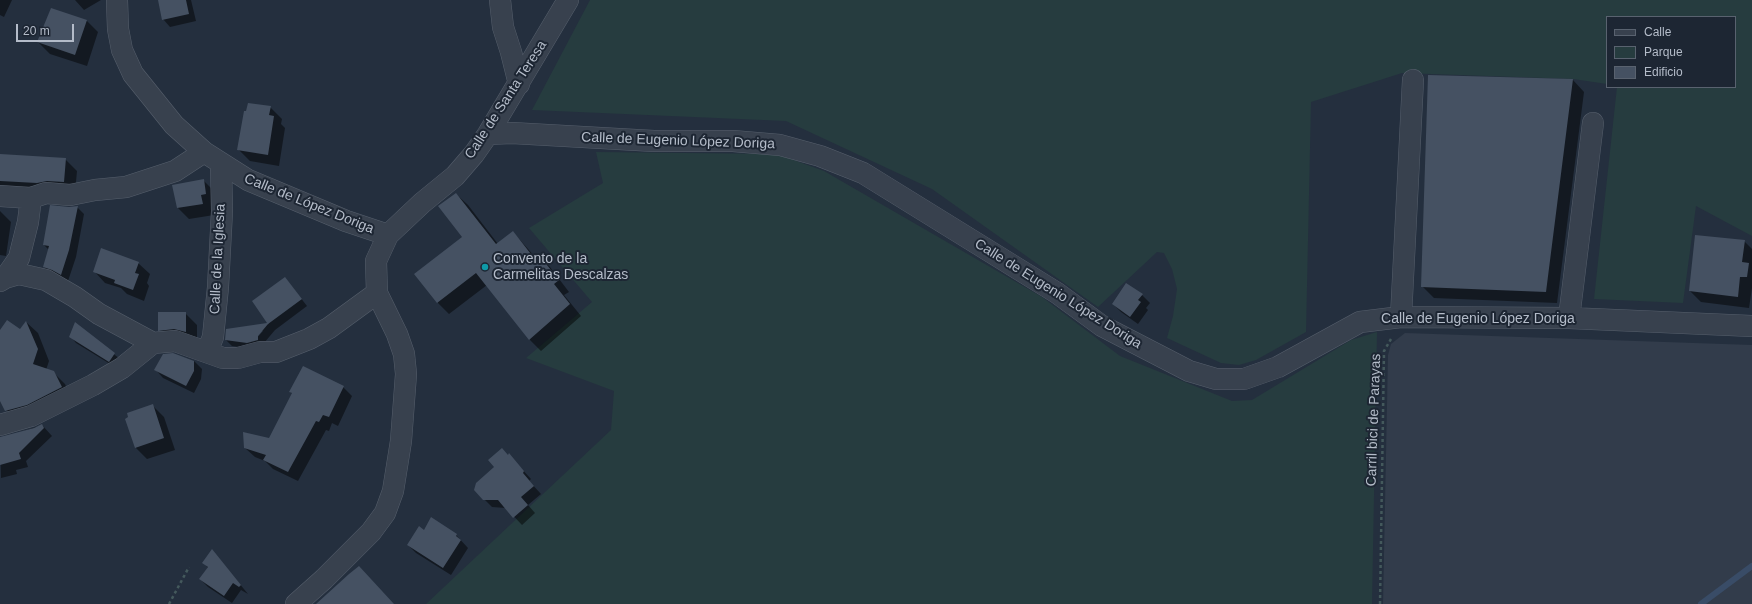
<!DOCTYPE html>
<meta charset="utf-8">
<style>
body{margin:0}
#map{position:relative;width:1752px;height:604px;overflow:hidden;background:#242f3e;font-family:Arial,sans-serif}
canvas{display:block}
.legend{position:absolute;left:1606px;top:16px;width:130px;height:72px;box-sizing:border-box;background:#1d2633;border:1px solid #59626f;margin:0;padding:5px 7px;list-style:none;font-size:12px;color:#b4bcc9}
.legend li{display:flex;align-items:center;gap:8px;height:20px}
.legend b{width:20px;border:1px solid #59626f}
.scale{position:absolute;left:16px;top:24px;width:58px;height:18px;box-sizing:border-box;border:2px solid #b4bcc9;border-top:0;padding-left:5px;font-size:12px;line-height:14px;white-space:nowrap;color:#b4bcc9;-webkit-text-stroke:3px #1d2633;paint-order:stroke}
</style>
<div id="map">
<canvas width="1752" height="604"></canvas>
<ul class="legend">
<li><b style="height:5px;background:#38414e"></b>Calle</li>
<li><b style="height:11px;background:#263c3f"></b>Parque</li>
<li><b style="height:11px;background:#455162"></b>Edificio</li>
</ul>
<div class="scale">20 m</div>
</div>
<script>
const ctx = document.querySelector('canvas').getContext('2d');
ctx.lineJoin = 'round';
function paint(path, color) { ctx.fillStyle = color; ctx.fill(path, 'evenodd'); }
const poly = rows => new Path2D(rows.map(r => 'M' + r).join(''));
function stroke(path, color, width, dash) { ctx.strokeStyle = color; ctx.lineWidth = width; ctx.lineCap = dash ? 'butt' : 'round'; ctx.setLineDash(dash || []); ctx.stroke(path); }
function write(font, color, halo, rows, align = 'center') {
  ctx.font = font + ' Arial,sans-serif'; ctx.lineWidth = 4; ctx.setLineDash([]); ctx.textBaseline = 'middle'; ctx.strokeStyle = halo; ctx.fillStyle = color; for (const [text, x, y, turn = 0] of rows) {
    ctx.save(); ctx.translate(x, y); ctx.rotate((+turn || 0) * Math.PI / 180); ctx.textAlign = isNaN(turn) ? turn : align; if (halo) ctx.strokeText(text, 0, 0); ctx.fillText(text, 0, 0); ctx.restore();
  }
}
paint(poly([
 [1405,333,1752,345,1752,604,1383,604,1388,355,1391,344]
]), '#323c4b');
paint(poly([
 [590,0,1752,0,1752,236,1696,206,1683,303,1594,299,1617,87,1735,87,1735,17,1607,17,1607,84,1573,79,1402,73,1311,102,1306,332,1256,360,1239,365,1221,363,1167,338,1173,316,1177,289,1172,269,1164,253,1157,252,1098,307,932,189,786,121,532,110],
 [596,152,777,154,824,171,1042,297,1120,356,1232,401,1252,400,1351,340,1377,332,1372,604,426,604,611,430,614,391,526,358,592,302,529,228,603,183]
]), '#263c3f');
paint(poly([
 [0,0,12,0,4,17,0,15],
 [75,0,101,0,84,10],
 [159,0,191,0,196,21,170,27,163,19],
 [51,9,87,21,98,32,87,66,50,54,38,42],
 [1429,76,1573,80,1584,92,1557,303,1434,298,1422,286],
 [270,107,282,119,281,124,285,128,279,166,250,161,238,149],
 [0,155,65,159,77,171,75,193,0,189],
 [203,180,215,192,214,215,189,219,178,208,174,186],
 [456,194,468,205,498,244,513,232,536,258,539,256,550,267,569,292,564,295,581,316,541,351,530,340,487,285,449,314,438,303,415,274,463,237],
 [77,207,84,214,76,257,68,281,51,274,44,267,49,250,44,245],
 [0,211,11,222,6,256,0,255],
 [1744,241,1752,249,1752,288,1749,308,1701,302,1690,291],
 [138,263,150,274,147,283,149,286,144,301,127,294,121,288,105,283,94,271],
 [285,278,307,306,275,330,264,343,254,349,232,346,226,340,227,330,269,324,254,302],
 [260,331,263,331,255,340],
 [1142,295,1150,303,1146,308,1148,310,1138,324,1121,312,1113,304],
 [185,313,197,325,197,343,170,342,159,330],
 [26,322,38,333,49,361,46,370,53,372,65,384,72,399,18,422,6,410,0,397,0,332,20,330],
 [75,324,120,359,115,367,76,343,71,337],
 [194,361,202,369,201,379,194,393,163,378,156,370],
 [343,387,352,396,338,426,332,423,329,431,326,430,298,481,273,469,265,461,255,457,245,448,270,439,293,394,290,392],
 [152,405,164,417,175,450,147,459,136,448,130,418],
 [42,425,52,436,26,461,28,467,16,470,17,474,1,478,0,437,3,438],
 [509,455,531,479,529,481,541,494,528,505,535,513,522,525,506,508,492,507,484,499],
 [424,531,456,535,468,548,451,575,416,553,408,545],
 [212,550,248,594,241,590,232,603,208,587,200,579,208,568,204,563]
]), '#0007');
stroke(poly([
 [1701,604,1752,566]
]), '#394c67', 6);
paint(poly([
 [158,0,186,0,189,14,162,20],
 [51,8,87,20,75,55,37,42],
 [1428,75,1573,79,1546,292,1421,287],
 [248,103,271,106,269,115,274,116,268,155,237,150,244,111,246,111],
 [0,154,66,158,64,182,47,181,37,183,0,181],
 [204,179,206,194,201,195,203,204,177,208,172,185],
 [456,193,496,244,513,231,534,258,539,255,559,280,554,284,570,304,529,340,476,273,437,303,414,274,462,237,438,206],
 [50,205,69,207,78,206,69,250,61,275,52,270,43,267,49,246,43,245],
 [1695,235,1745,240,1742,262,1749,263,1747,277,1740,277,1738,297,1689,291],
 [101,248,139,262,135,273,139,274,133,290,114,283,115,280,93,272],
 [285,277,302,299,268,324,258,336,258,340,247,343,225,340,226,329,267,323,252,301],
 [1126,283,1143,294,1138,300,1141,302,1130,317,1112,304],
 [158,312,186,312,186,332,174,329,158,331],
 [7,320,20,329,26,321,38,349,33,364,54,371,62,387,27,405,5,411,0,401,0,330],
 [75,322,115,353,109,362,69,337],
 [173,353,194,361,194,371,186,386,154,370,163,354],
 [303,366,344,386,329,417,323,415,319,422,316,421,288,472,263,460,266,455,244,448,243,432,269,438,292,393,289,392],
 [153,404,164,438,135,448,125,419,128,417,127,413],
 [42,424,44,428,19,453,21,459,0,465,0,437,34,428],
 [502,448,508,455,509,453,524,471,523,473,534,486,521,497,528,505,513,518,498,500,483,500,474,490,476,483,494,467,488,460],
 [431,517,457,534,456,536,461,540,443,568,407,545,419,526,424,530],
 [212,549,241,585,239,587,233,583,224,596,199,579,208,567,202,563],
 [359,566,394,604,316,604,349,574]
]), '#455162');
const minor = poly([
 [117,0,118,29,122,50,133,74,174,125,204,152,248,180,346,221,388,235],
 [500,0,503,27,511,52,519,84],
 [488,134,512,133,654,141,733,141,780,145,820,156,863,173,1057,293,1102,326,1189,371,1216,379,1244,379,1278,367,1360,322,1401,317,1569,318,1752,326],
 [0,196,31,198,46,193,70,195,95,190,126,187,175,171,204,152],
 [5,278,19,258,28,222,31,198],
 [0,281,5,278,19,274,46,280,75,297,99,314,153,343],
 [1401,317,1413,80],
 [1569,318,1593,123],
 [207,352,213,337,218,287,222,211,221,164],
 [0,425,31,416,93,385,122,368,153,343,175,341,223,358,238,358,260,352,276,352,309,339,329,328,377,293],
 [296,604,324,579,371,532,385,513,393,491,401,441,406,374,404,354,397,334,377,293,376,261,388,235,422,203,455,176,474,154,488,134,568,0]
]);
stroke(minor, '#565f6c', 22);
stroke(poly([
 [169,604,189,567],
 [1380,604,1384,351,1391,339]
]), '#44595c', 2.5, [3, 3]);
stroke(minor, '#38414e', 21);
for (const [x, y, r, color] of [
 [485,267,4,"#0f9aa8"]
]) { const dot = new Path2D(); dot.arc(x, y, r, 0, 2 * Math.PI); ctx.fillStyle = color; ctx.fill(dot); stroke(dot, '#1d2633', 1.5); }
write('14px', '#b4bcc9', '#1d2633', [
 ["Calle de Santa Teresa",506,100,-57],
 ["Calle de Eugenio López Doriga",678,141,2],
 ["Calle de López Doriga",309,204,22],
 ["Calle de la Iglesia",218,259,-87],
 ["Calle de Eugenio López Doriga",1058,294,32],
 ["Calle de Eugenio López Doriga",1478,319],
 ["Carril bici de Parayas",1374,420,-88]
]);
write('14px', '#b4bcc9', '#1d2633', [
 ["Convento de la",493,259],
 ["Carmelitas Descalzas",493,275]
], 'left');
</script>
